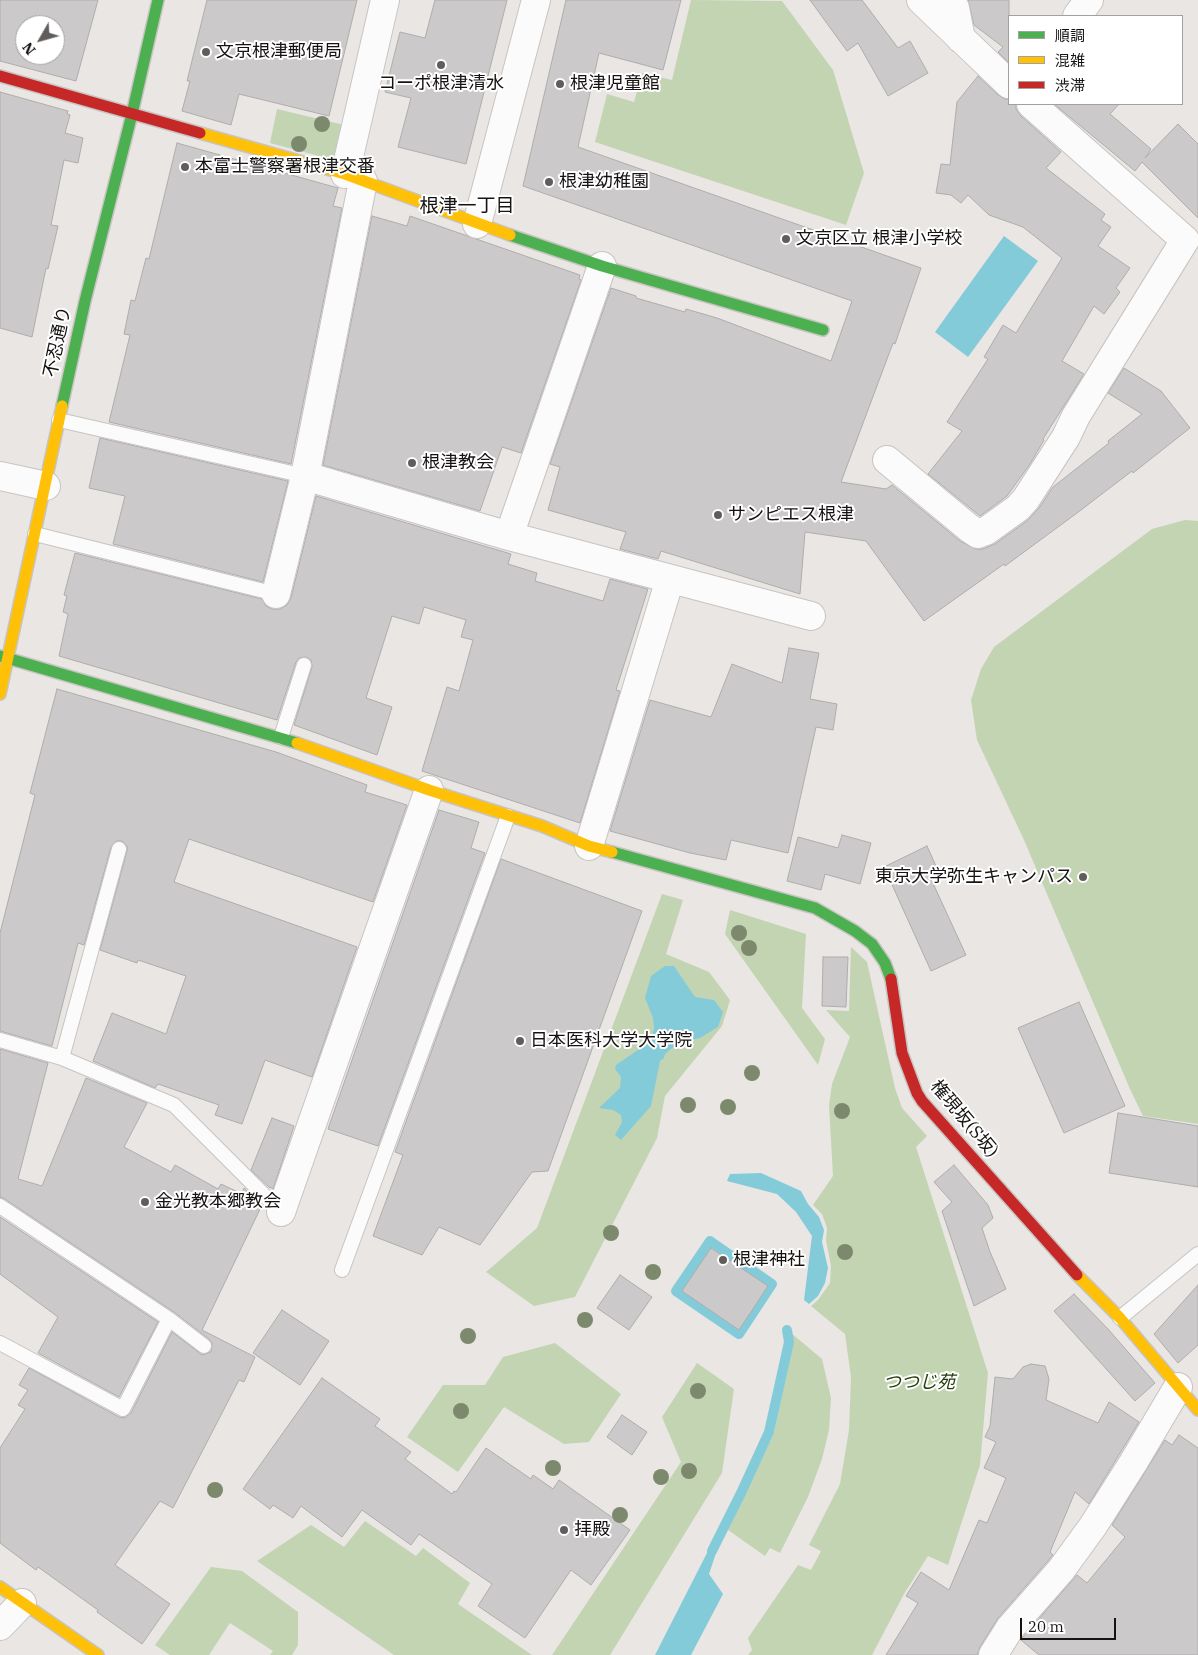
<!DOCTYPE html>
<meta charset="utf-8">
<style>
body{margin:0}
#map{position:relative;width:1198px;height:1655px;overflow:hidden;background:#e9e6e3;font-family:"IBM Plex Serif","Noto Sans JP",serif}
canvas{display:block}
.legend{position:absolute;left:1008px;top:15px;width:175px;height:90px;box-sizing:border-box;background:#fff;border:1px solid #a2a1a0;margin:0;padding:6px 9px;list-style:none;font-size:15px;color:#161312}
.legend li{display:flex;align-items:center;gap:10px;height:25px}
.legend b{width:25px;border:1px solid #a2a1a0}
.north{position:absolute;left:15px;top:15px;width:50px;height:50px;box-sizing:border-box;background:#fff;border:1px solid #a2a1a0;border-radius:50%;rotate:232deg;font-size:14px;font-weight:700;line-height:20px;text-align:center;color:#161312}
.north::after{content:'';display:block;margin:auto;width:18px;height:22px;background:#605d5b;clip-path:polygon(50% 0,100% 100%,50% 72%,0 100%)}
.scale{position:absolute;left:1020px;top:1618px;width:96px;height:22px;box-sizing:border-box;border:2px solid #161312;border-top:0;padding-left:6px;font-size:15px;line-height:18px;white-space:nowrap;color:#161312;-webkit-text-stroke:4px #fff;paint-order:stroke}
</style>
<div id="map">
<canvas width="1198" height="1655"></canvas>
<ul class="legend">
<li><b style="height:6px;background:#4caf50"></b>順調</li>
<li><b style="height:6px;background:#ffc107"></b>混雑</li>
<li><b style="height:6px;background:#c62828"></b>渋滞</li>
</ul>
<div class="north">N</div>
<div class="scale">20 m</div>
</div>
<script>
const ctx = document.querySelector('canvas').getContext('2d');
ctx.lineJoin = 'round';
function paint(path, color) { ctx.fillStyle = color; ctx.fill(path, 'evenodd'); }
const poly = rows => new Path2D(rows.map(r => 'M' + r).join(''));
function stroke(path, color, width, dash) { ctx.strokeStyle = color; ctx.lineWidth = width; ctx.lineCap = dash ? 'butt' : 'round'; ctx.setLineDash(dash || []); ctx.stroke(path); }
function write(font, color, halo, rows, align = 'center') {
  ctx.font = font + ' "IBM Plex Serif","Noto Sans JP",serif'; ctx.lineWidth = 4; ctx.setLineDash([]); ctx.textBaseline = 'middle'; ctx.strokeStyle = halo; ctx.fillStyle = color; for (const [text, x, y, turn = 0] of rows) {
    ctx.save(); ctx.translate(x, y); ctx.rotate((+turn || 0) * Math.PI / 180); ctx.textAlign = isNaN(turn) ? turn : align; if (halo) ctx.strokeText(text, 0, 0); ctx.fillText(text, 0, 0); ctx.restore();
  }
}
paint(poly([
 [691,0,782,1,833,70,864,173,846,225,595,142,607,94,634,102,642,73,672,80],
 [277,109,348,126,338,161,270,143],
 [1185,520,1198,521,1198,1124,1143,1116,1130,1089,1024,840,977,740,971,700,981,669,994,647,1152,529],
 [662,894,683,900,666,954,709,972,730,1000,722,1026,665,1096,657,1138,575,1297,534,1306,486,1272,537,1228],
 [730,910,806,934,802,1008,825,1039,818,1065,725,934],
 [851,947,867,962,895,1088,902,1108,927,1136,916,1147,988,1373,980,1465,948,1565,928,1556,904,1594,872,1655,748,1655,752,1650,748,1638,798,1565,811,1570,821,1551,809,1545,840,1484,849,1430,851,1377,845,1334,811,1306,818,1300,830,1283,831,1266,826,1240,827,1228,822,1214,813,1205,833,1176,829,1105,832,1084,850,1037,826,1010,849,1011],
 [791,1333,822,1359,831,1398,829,1430,822,1459,808,1497,780,1553,770,1548,765,1556,728,1530,774,1433,793,1343],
 [555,1343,621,1394,589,1442,564,1444,504,1407,458,1472,407,1437,443,1385,485,1385,503,1357],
 [697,1363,734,1389,722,1473,610,1655,552,1655,681,1462,662,1417],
 [365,1521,416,1556,423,1548,470,1583,458,1604,532,1655,394,1655,257,1561,311,1525,344,1547],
 [211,1567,242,1571,298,1612,298,1645,292,1655,270,1655,273,1651,230,1623,209,1655,170,1655,155,1645]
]), '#c3d4b3');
paint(poly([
 [1004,236,1038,261,968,357,935,332],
 [665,966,674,966,695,997,714,1000,723,1012,718,1027,700,1038,678,1043,665,1054,664,1058,660,1061,651,1106,621,1140,615,1135,622,1122,621,1115,613,1110,599,1108,620,1088,621,1077,615,1069,616,1065,651,1041,654,1028,653,1018,645,998,651,976],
 [761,1173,801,1191,808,1204,819,1217,824,1230,822,1242,828,1268,825,1283,818,1296,809,1304,804,1300,812,1236,796,1212,777,1194,727,1181,730,1174],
 [717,1550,709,1574,723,1594,691,1655,655,1655,708,1551]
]), '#84cbda');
stroke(poly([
 [710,1241,772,1284,739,1334,676,1291,710,1241],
 [712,1551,741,1493,769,1432,789,1342,787,1330]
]), '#84cbda', 10);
const building = poly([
 [0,0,98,0,76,81,0,61,0,0],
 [25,25,55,25,55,55,25,55,25,25],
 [207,0,357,0,329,116,239,94,231,125,182,111,190,81,187,81,207,0],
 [435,0,507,0,466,164,398,147,411,98,385,92,400,32,425,38,435,0],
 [566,0,681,0,663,70,599,53,578,147,921,268,895,344,893,343,841,482,886,489,892,485,960,541,976,549,983,549,995,544,1027,521,1039,508,1053,487,1109,443,1108,441,1142,414,1108,393,1124,368,1161,391,1190,428,1133,473,1132,471,1077,513,1005,566,1004,564,924,621,866,541,805,532,800,594,661,551,658,559,620,549,626,532,548,510,560,467,550,464,611,288,636,296,636,298,685,312,686,309,717,318,831,361,852,301,523,186,566,0],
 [810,0,862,0,898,48,910,41,928,73,888,96,858,43,847,51,810,0],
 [968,0,1009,0,1009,63,998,52,1003,47,974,25,968,0],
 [978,76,998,95,1005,99,1009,99,1009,104,1016,104,1016,109,1021,116,1061,152,1046,168,1105,214,1101,220,1111,227,1098,246,1130,268,1116,288,1120,292,1104,314,1094,306,1062,361,1084,374,1043,439,1044,440,1030,464,1007,496,980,516,928,474,962,431,947,422,988,359,984,357,1003,325,1016,333,1062,258,1023,227,989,215,968,195,961,203,951,195,936,193,941,164,950,165,957,102,978,76],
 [0,92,68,111,67,114,70,115,65,133,83,138,78,163,64,160,51,225,58,226,48,269,46,268,32,337,0,328,0,92],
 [1054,104,1119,104,1110,114,1151,149,1145,158,1178,124,1198,144,1198,218,1142,162,1135,171,1054,104],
 [177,143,338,188,333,206,342,208,291,464,109,422,130,335,124,334,131,300,135,301,146,258,149,259,177,143],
 [372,216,407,226,410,216,580,275,579,279,581,280,521,453,502,447,480,511,323,465,372,216],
 [100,438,288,481,263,582,113,544,125,496,89,488,100,438],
 [316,496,511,554,508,564,537,573,535,581,603,601,610,579,648,589,616,690,620,691,580,823,422,771,447,687,459,691,473,640,461,637,466,620,424,607,419,624,392,616,366,698,392,707,377,755,294,725,312,667,311,660,306,657,299,658,296,662,277,720,59,656,68,614,63,612,67,596,64,595,75,553,262,599,266,606,272,609,280,609,287,605,291,598,316,496],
 [789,648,819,653,810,699,837,704,833,730,816,727,788,853,731,840,726,860,690,853,610,831,650,700,711,717,732,664,782,683,789,648],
 [57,689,276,752,367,785,365,792,407,805,373,902,189,839,174,882,357,947,312,1077,265,1060,242,1124,215,1115,219,1105,158,1084,155,1088,93,1061,112,1013,166,1034,186,976,138,960,137,963,100,950,127,851,127,846,122,841,116,841,111,847,84,945,78,943,52,1046,0,1031,0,933,35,795,30,793,57,689],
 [439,810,479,822,471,848,485,853,378,1146,328,1129,439,810],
 [842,835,871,843,860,884,825,874,821,890,787,881,798,837,838,848,842,835],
 [927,846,940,875,931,879,966,955,931,971,884,867,927,846],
 [501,859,642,911,548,1171,532,1172,480,1245,439,1227,422,1255,373,1236,403,1155,395,1152,501,859],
 [823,957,848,957,846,1007,822,1006,823,957],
 [1079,1002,1125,1106,1064,1133,1018,1028,1079,1002],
 [0,1049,48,1063,18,1179,42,1186,86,1078,147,1103,124,1147,171,1172,175,1165,218,1189,221,1184,242,1194,244,1188,262,1205,202,1330,255,1357,244,1382,239,1380,173,1508,160,1501,115,1565,170,1604,142,1644,97,1612,98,1610,38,1567,36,1570,0,1543,0,1448,25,1409,18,1405,28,1390,19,1385,29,1368,119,1417,124,1418,131,1413,172,1332,202,1355,211,1352,212,1343,209,1339,174,1312,5,1199,0,1197,0,1049],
 [1118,1113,1198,1126,1198,1187,1109,1173,1118,1113],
 [272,1118,294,1126,273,1189,270,1187,270,1188,251,1170,272,1118],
 [954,1165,988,1205,993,1218,982,1228,990,1252,1006,1289,974,1306,942,1211,952,1202,934,1182,954,1165],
 [0,1217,158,1322,119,1397,38,1353,58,1317,0,1274,0,1217],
 [711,1248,768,1286,739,1330,682,1291,711,1248],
 [620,1275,652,1297,629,1330,597,1308,620,1275],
 [1198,1285,1198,1345,1178,1363,1154,1334,1198,1285],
 [1074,1294,1108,1329,1155,1383,1135,1401,1054,1311,1074,1294],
 [282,1310,329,1341,300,1385,253,1353,282,1310],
 [1031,1364,1045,1366,1049,1379,1046,1400,1098,1423,1109,1402,1139,1422,1089,1504,1075,1492,1050,1552,1053,1555,998,1618,980,1647,977,1655,886,1655,918,1603,906,1596,921,1572,949,1590,979,1520,987,1523,1006,1478,984,1468,996,1442,985,1437,990,1426,995,1377,1013,1379,1023,1367,1031,1364],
 [322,1378,380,1419,375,1426,411,1452,405,1459,452,1494,454,1491,456,1492,486,1448,531,1479,533,1475,553,1489,559,1480,630,1530,591,1585,571,1570,525,1638,478,1606,492,1584,419,1534,411,1545,362,1510,342,1537,301,1506,293,1518,273,1505,270,1509,243,1489,322,1378],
 [622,1415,647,1432,632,1455,607,1437,622,1415],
 [1179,1435,1198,1448,1198,1655,1039,1655,1021,1640,1023,1637,1077,1575,1087,1583,1125,1537,1112,1525,1165,1440,1172,1445,1179,1435]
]);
paint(building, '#cbc9c9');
stroke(building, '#aeadac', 1);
const lane = poly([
 [59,420,305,476],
 [35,534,276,594],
 [281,737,304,665],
 [0,1040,62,1058,174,1105,281,1212],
 [62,1058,119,849],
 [0,1206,169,1319,204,1346],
 [342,1270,508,816],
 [1120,1318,1198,1254],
 [0,1343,123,1409,169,1319]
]);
const street = poly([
 [921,0,1009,84],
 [950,0,955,8,961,39],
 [1077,16,1089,0],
 [345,174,385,0],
 [477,224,536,0],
 [887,460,969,528,978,534,986,531,1018,508,1026,499,1066,437,1076,416,1185,240,1031,104],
 [0,476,46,486],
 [305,476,509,536,811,616],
 [509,536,602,266],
 [276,594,305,476,363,181],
 [589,846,670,579],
 [281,1212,429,790],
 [0,1626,22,1603],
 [993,1655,1010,1628,1061,1570,1093,1526,1133,1463,1178,1387]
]);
const fast = poly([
 [510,235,602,266,823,330],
 [62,406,85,301,132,114,158,0],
 [0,656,297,743],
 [612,852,815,908,855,931,872,944,885,963,891,979]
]);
const slow = poly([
 [200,133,345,174,510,235],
 [0,694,62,406],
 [297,743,429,790,542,826,589,846,612,852],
 [1077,1275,1120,1318,1198,1410],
 [0,1587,98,1655]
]);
const jam = poly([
 [0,76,200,133],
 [891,979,902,1053,917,1093,922,1101,1077,1275]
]);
stroke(lane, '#c7c4c2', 16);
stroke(street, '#c7c4c2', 30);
stroke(fast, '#c7c4c2', 14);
stroke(slow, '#c7c4c2', 14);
stroke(jam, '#c7c4c2', 14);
stroke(lane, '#fcfbfb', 14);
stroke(street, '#fcfbfb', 28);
stroke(fast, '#4caf50', 11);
stroke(slow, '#ffc107', 11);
stroke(jam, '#c62828', 11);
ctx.fillStyle = '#7d896d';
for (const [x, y] of [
 [322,124],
 [299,144],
 [739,933],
 [749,948],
 [752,1073],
 [688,1105],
 [728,1107],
 [842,1111],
 [611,1233],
 [845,1252],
 [653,1272],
 [585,1320],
 [468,1336],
 [698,1391],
 [461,1411],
 [553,1468],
 [689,1471],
 [661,1477],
 [215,1490],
 [620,1515]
]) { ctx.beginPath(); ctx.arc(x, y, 8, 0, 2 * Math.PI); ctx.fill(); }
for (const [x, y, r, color] of [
 [206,52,5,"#605d5b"],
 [441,65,5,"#605d5b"],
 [560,84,5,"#605d5b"],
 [185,167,5,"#605d5b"],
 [549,182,5,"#605d5b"],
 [786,239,5,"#605d5b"],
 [412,463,5,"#605d5b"],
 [718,515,5,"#605d5b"],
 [1083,877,5,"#605d5b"],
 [520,1041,5,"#605d5b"],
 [145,1202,5,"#605d5b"],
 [723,1260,5,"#605d5b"],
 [564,1530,5,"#605d5b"]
]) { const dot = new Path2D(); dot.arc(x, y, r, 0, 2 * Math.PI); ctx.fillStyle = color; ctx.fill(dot); stroke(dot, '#fff', 2); }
write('18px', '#161312', '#fff', [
 ["文京根津郵便局",216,52],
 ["コーポ根津清水",441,84,"center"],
 ["根津児童館",570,84],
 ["本富士警察署根津交番",195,167],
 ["根津幼稚園",559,182],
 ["文京区立 根津小学校",796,239],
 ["根津教会",422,463],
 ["サンピエス根津",728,515],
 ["東京大学弥生キャンパス",1073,877,"right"],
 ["日本医科大学大学院",530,1041],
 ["金光教本郷教会",155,1202],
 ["根津神社",733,1260],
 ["拝殿",574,1530]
], 'left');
write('18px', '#161312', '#fff', [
 ["不忍通り",58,342,-78],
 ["権現坂(S坂)",964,1119,50]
]);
write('italic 18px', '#253d0d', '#fff', [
 ["つつじ苑",919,1383]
]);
write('19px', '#161312', '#fff', [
 ["根津一丁目",467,207]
]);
</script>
